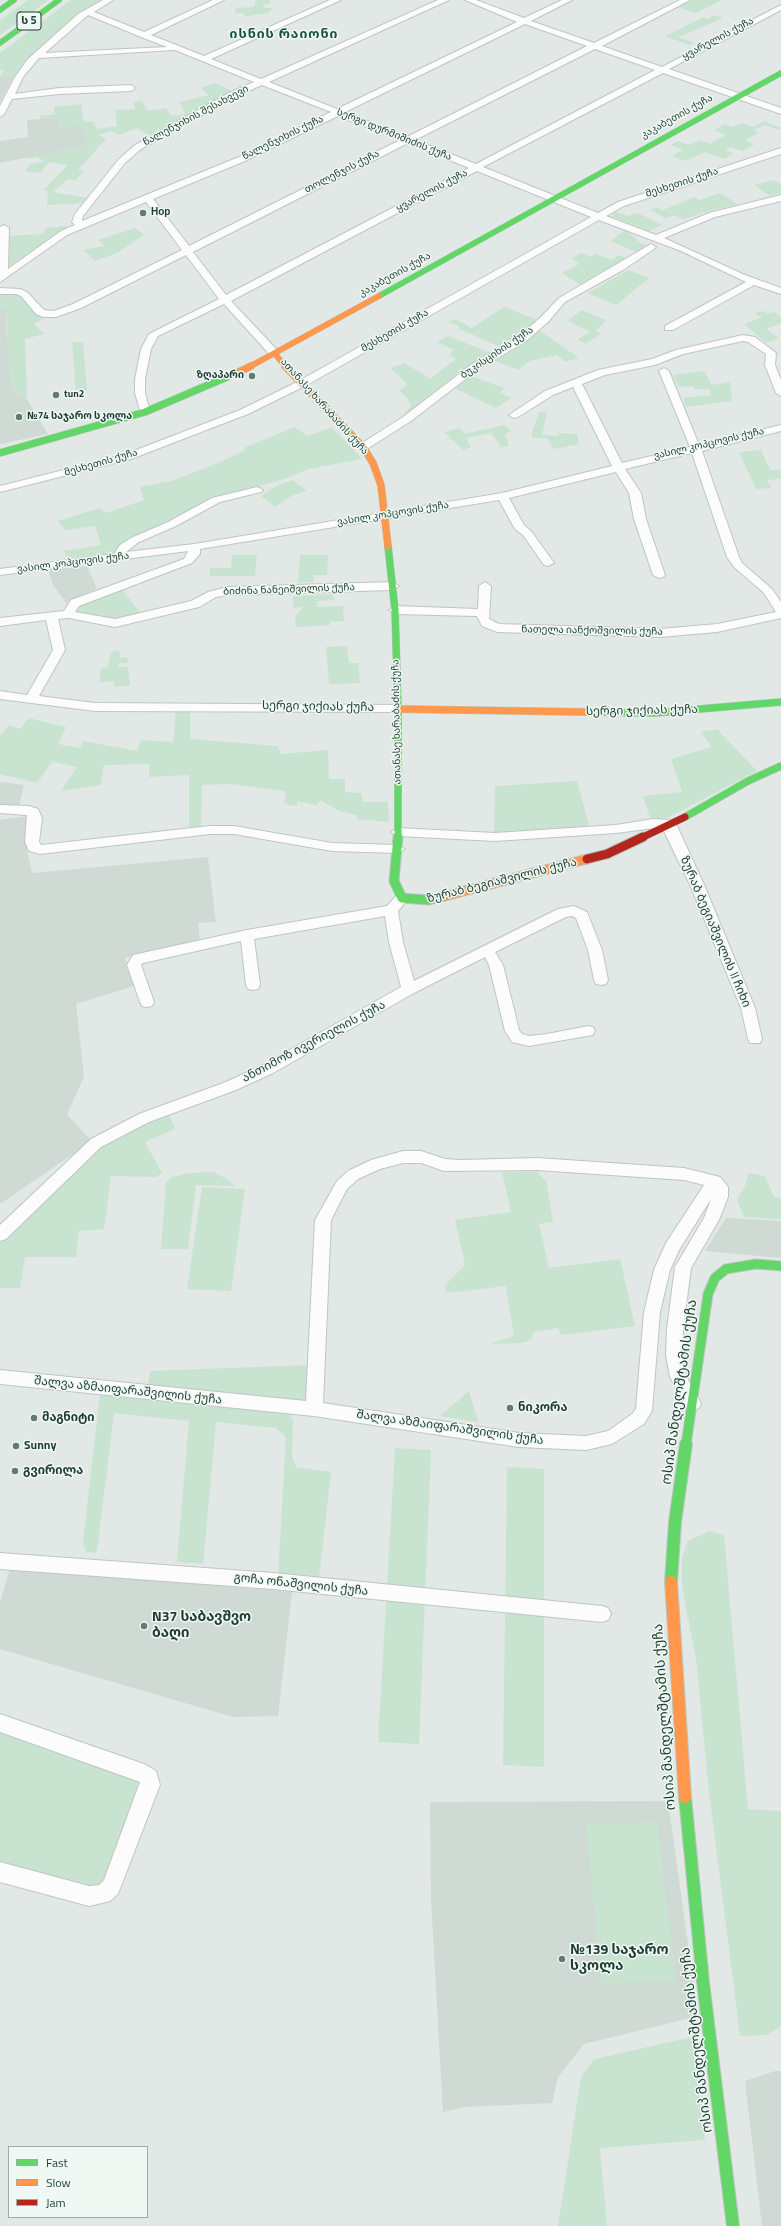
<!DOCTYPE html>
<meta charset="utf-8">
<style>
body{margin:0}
#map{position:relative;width:781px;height:2226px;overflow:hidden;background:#e2e8e5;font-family:"Titillium Web",sans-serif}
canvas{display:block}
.legend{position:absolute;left:8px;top:2146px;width:140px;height:72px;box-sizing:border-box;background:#eff8f3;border:1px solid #9bada7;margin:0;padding:5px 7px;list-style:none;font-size:12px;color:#1e3d34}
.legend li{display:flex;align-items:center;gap:8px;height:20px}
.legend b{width:20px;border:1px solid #9bada7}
</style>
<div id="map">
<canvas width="781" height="2226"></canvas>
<ul class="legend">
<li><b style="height:5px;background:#63d668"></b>Fast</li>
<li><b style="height:5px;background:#ff974d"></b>Slow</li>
<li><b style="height:5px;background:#b3261e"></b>Jam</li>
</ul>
</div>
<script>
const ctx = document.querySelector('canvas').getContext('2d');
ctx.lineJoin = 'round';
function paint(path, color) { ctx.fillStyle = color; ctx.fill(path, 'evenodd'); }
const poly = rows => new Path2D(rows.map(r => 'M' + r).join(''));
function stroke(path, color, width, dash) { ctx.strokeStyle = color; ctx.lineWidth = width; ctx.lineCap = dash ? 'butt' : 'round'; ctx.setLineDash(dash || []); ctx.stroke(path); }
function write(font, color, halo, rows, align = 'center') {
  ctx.font = font + ' "Titillium Web","Noto Sans Georgian",sans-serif'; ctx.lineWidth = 3; ctx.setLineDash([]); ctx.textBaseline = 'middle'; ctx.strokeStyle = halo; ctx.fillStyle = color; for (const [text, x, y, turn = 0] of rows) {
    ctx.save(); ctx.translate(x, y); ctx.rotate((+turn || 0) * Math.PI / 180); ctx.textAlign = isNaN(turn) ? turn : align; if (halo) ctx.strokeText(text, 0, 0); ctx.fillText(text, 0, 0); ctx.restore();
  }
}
paint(poly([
 [0,77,13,78,0,102],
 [57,118,60,127,81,125,89,145,0,163,0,141,28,137,27,120],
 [0,309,6,309,6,328,15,392,27,399,48,434,0,444],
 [87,566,97,588,66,603,53,585,48,570],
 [0,782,24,785,19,806,0,807],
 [26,816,27,849,32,873,208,857,216,922,198,923,200,943,125,958,134,986,76,1004,84,1076,67,1115,92,1141,0,1204,0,820],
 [726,1218,781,1221,781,1258,705,1251],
 [10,1568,292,1592,278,1716,233,1717,0,1649,0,1603],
 [668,1801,698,2016,584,2044,558,2077,552,2103,465,2107,443,2112,431,1901,430,1802],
 [775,2071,781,2071,781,2226,762,2226,745,2081]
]), '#cfdad5');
paint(poly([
 [28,0,49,0,0,35,0,20],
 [71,0,105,0,33,55,13,78,0,77,4,70,0,69,0,53],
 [256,0,269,0,270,3,263,4,264,8,272,8,270,12,244,17,244,13,235,13,236,8,254,7],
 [691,0,722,0,696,13,677,7],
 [715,15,723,18,679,37,694,43,689,45,665,36,704,17,708,19],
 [215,83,234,92,149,135,137,128,119,135,111,131,99,135,106,139,78,170,84,171,76,180,67,180,53,192,87,198,84,203,47,205,48,191,43,190,68,165,49,162,40,173,25,171,31,164,44,161,37,157,30,159,27,157,89,145,81,125,60,127,57,118,40,119,40,116,55,114,54,107,81,104,84,122,93,121,97,129,117,126,115,110,135,109,133,102,142,101,147,111,166,108,171,116,185,114,180,102,209,95,201,88],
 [764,121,781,128,778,130,765,125,754,130,760,132,745,140,755,144,742,151,730,147,725,150,734,153,724,159,705,152,686,161,672,156,683,150,671,145,678,141,689,145,700,140,710,144,726,135,714,130,725,124,733,127,742,123,753,127],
 [774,180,781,184,781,193,770,196,754,185],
 [720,193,738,204,698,214,683,220,675,215,666,218,650,210,657,207,663,210,695,197,700,200],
 [617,212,628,216,638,213,662,225,649,231,613,217,612,213],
 [67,226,59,234,8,267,8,236,43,234,46,228],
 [135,228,144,235,117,253,95,261,83,250,105,246,98,240],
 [625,230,641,243,649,246,639,253,610,241],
 [581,253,591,257,595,254,612,260,618,255,630,259,581,285,562,273,579,264,571,258],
 [628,270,649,278,616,305,588,293],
 [0,292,15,293,21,296,43,319,34,324,44,334,25,339,27,399,15,392,10,384,6,309,0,309],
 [504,307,538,320,501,347,457,328,459,326,448,322,455,319,472,328],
 [581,310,606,320,596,331,601,334,585,344,578,339,590,332,568,321],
 [763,311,768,314,774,312,781,317,781,323,766,329,779,338,766,343,744,324,761,318,755,313],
 [539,330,579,358,565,362,557,355,530,361,518,370,495,361],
 [448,336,493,354,475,362,453,377,399,420,411,406,407,398,399,390,408,385,390,368,405,363,430,379,456,359,449,355,454,350,437,342],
 [72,342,83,342,87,390,76,391],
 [704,371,712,385,730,382,732,401,686,407,683,398,711,395,709,389,695,389,693,386,679,387,673,375],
 [471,376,504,388,500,393,511,398,496,408,454,388],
 [539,412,547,412,542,435,558,436,559,433,577,434,579,444,554,449,547,438,534,438,531,436],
 [505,425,511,431,505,434,509,446,501,447,491,433,466,438,471,447,463,450,444,432,459,428,464,434],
 [294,427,308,436,332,427,362,459,308,469,284,479,205,501,169,523,120,547,114,553,106,557,68,561,64,551,101,545,95,526,65,530,58,521,100,508,106,513,144,500,140,487,171,481,211,466,246,450,244,448],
 [761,450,770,470,781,470,781,479,767,480,771,488,756,489,739,452],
 [292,480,307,491,291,496,275,507,261,496,276,486],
 [232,555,257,555,255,576,210,576,210,568,231,568],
 [300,555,328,555,327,575,314,575,313,582,298,582],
 [121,588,142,615,118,620,77,612,77,606],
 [333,594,334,600,317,601,317,607,343,606,344,621,330,622,330,625,296,627,295,617,303,607,294,608,293,596],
 [347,646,349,663,358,663,360,683,329,684,326,647],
 [119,650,120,658,127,657,128,663,119,663,117,667,128,667,130,685,115,687,114,681,99,682,101,668,108,667,111,652],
 [190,710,190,739,278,746,281,754,328,750,329,779,345,779,345,792,361,793,363,802,388,802,389,822,357,819,357,815,339,811,320,800,317,805,297,801,297,806,284,804,286,791,230,784,202,785,201,829,189,830,189,775,149,777,149,764,104,765,101,785,61,791,77,767,45,760,52,762,37,783,0,774,0,736,9,725,20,729,29,718,66,727,58,744,80,748,83,741,137,751,141,740,173,742,176,711],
 [717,729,757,771,667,818,651,821,643,796,682,792,671,759,712,747,701,732],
 [577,781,590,829,494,834,495,786],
 [168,1112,175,1129,145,1142,162,1173,156,1177,111,1176,104,1229,79,1231,76,1257,25,1257,20,1288,0,1288,0,1243,97,1148],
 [213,1172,227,1179,235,1186,196,1185,188,1249,161,1249,166,1183,171,1177,189,1173],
 [502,1172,537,1172,546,1181,553,1222,539,1224,549,1268,620,1259,635,1326,561,1335,558,1328,533,1332,532,1339,522,1343,490,1344,514,1336,506,1286,446,1293,445,1285,465,1265,455,1220,511,1212],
 [749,1173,765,1176,774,1197,781,1198,781,1219,744,1217,737,1200,745,1186],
 [202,1187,245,1189,231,1291,187,1289],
 [310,1365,308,1397,303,1404,148,1385,150,1371],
 [469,1391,478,1422,440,1416],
 [100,1395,288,1413,293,1420,292,1456,296,1467,331,1472,319,1577,278,1576,286,1437,276,1428,216,1422,203,1564,177,1562,189,1421,114,1413,98,1542,96,1553,86,1552,83,1541],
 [395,1448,431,1450,419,1744,378,1742],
 [507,1467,544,1469,544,1767,503,1765],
 [709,1531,724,1535,748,1809,781,1811,781,2026,767,2035,740,2036,709,1791,696,1659,682,1586,682,1558,688,1541],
 [0,1731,138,1781,140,1786,105,1881,98,1887,83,1888,0,1865],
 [657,1822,676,1981,601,1983,586,1824],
 [692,2037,705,2140,600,2148,607,2226,558,2226,581,2077,594,2059]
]), '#c9e3d1');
const street = poly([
 [103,0,113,0,94,12,144,32,213,0,224,0,151,35,204,56,330,0,341,0,211,59,261,79,438,0,449,0,269,82,337,109,517,22,465,0,476,0,524,18,562,0,572,0,531,21,594,43,680,0,690,0,602,46,662,67,781,5,781,10,669,69,781,108,781,114,663,73,483,167,598,213,618,202,781,148,781,154,624,206,606,216,656,235,709,213,781,195,781,201,715,217,664,238,745,275,781,288,781,294,754,285,673,330,665,330,665,326,746,282,681,251,599,220,305,386,248,414,131,459,0,492,0,486,123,455,240,410,297,382,591,217,477,171,231,301,279,352,279,356,271,356,224,304,158,336,151,349,145,379,145,393,150,412,145,415,141,414,135,393,135,379,141,349,149,334,219,299,186,255,81,308,56,317,43,317,36,314,21,296,16,294,0,294,0,288,20,289,27,292,44,310,54,311,73,304,182,250,146,202,67,235,0,282,0,227,4,225,9,228,8,269,61,231,75,225,72,222,75,214,119,159,135,145,229,93,254,82,175,50,39,58,23,77,15,94,59,88,131,85,135,88,131,91,59,94,12,99,4,114,0,117,0,106,15,77,27,60,78,14,103,0],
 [88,15,141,37,167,47,45,53,88,15],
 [525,24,587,46,407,137,345,112,525,24],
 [595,49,655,70,476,164,415,140,595,49],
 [262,85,331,112,239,157,82,221,83,216,125,163,141,149,235,97,262,85],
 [338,116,400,140,189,246,153,199,245,161,338,116],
 [408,143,469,168,226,295,193,252,408,143],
 [651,244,656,247,654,249,623,270,565,302,548,322,525,342,480,368,411,421,367,449,359,449,358,447,359,445,403,417,472,364,517,338,540,318,559,298,651,244],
 [743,335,755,337,776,353,775,365,781,380,781,396,776,393,765,365,766,354,748,342,743,341,683,354,655,365,605,375,582,384,622,463,690,447,659,371,664,368,669,371,699,445,781,425,781,431,702,451,739,557,742,563,772,589,781,602,781,618,717,632,660,637,497,632,482,626,477,616,395,614,389,610,395,606,478,609,479,586,485,582,491,586,489,619,499,624,660,629,717,624,776,612,764,593,734,567,727,557,692,453,625,469,641,493,646,519,665,575,663,577,659,578,653,575,634,519,629,493,616,472,509,498,524,525,531,531,554,563,548,566,544,565,523,535,515,529,499,500,200,549,200,554,192,563,79,606,75,612,115,619,191,601,208,592,227,587,393,582,399,586,393,590,227,595,216,597,199,607,115,627,69,618,58,619,65,650,39,696,95,703,398,705,404,709,402,712,95,711,0,699,0,691,27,695,53,650,46,620,0,626,0,618,64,611,71,600,184,559,188,551,0,575,0,569,114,554,120,545,131,538,168,522,212,498,257,487,263,490,261,492,220,502,176,526,139,542,126,552,194,544,502,493,612,466,573,387,553,395,518,417,514,418,509,415,545,391,598,370,652,359,676,350,743,335],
 [0,805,29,806,38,809,42,818,39,842,41,845,210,826,234,826,332,843,398,845,405,849,398,853,332,851,234,834,210,834,40,854,29,851,25,842,27,815,0,813,0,805],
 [653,819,670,820,677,826,705,887,755,1008,762,1039,760,1043,750,1043,748,1039,741,1008,691,887,662,827,616,833,495,841,398,836,391,832,398,828,495,833,616,825,653,819],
 [402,893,407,895,409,898,398,911,403,942,414,981,558,909,574,906,587,912,602,950,608,980,606,984,601,985,596,984,594,980,588,950,576,918,572,916,566,917,495,952,503,965,519,1030,522,1034,529,1036,547,1034,588,1026,593,1027,595,1031,593,1035,529,1046,512,1042,505,1031,489,965,485,957,414,993,273,1073,236,1090,149,1122,101,1147,6,1239,0,1241,0,1225,91,1139,139,1114,226,1082,263,1065,401,987,389,942,385,916,254,939,260,985,258,989,253,990,248,989,246,985,241,941,143,963,141,965,154,1002,152,1006,147,1007,142,1006,140,1002,127,965,133,955,247,930,387,906,397,895,402,893],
 [403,1151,421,1151,445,1159,460,1160,537,1158,684,1168,720,1177,728,1187,728,1197,719,1220,691,1268,683,1329,682,1355,686,1376,701,1403,699,1408,693,1410,687,1408,670,1377,666,1355,667,1329,675,1267,704,1218,711,1199,679,1250,670,1270,660,1312,652,1411,644,1424,612,1444,586,1450,519,1447,314,1416,0,1384,0,1370,306,1401,315,1220,337,1181,348,1171,371,1160,403,1151],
 [403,1163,421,1163,444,1171,537,1170,684,1180,704,1185,666,1243,654,1270,644,1312,636,1409,632,1414,608,1431,586,1436,519,1433,323,1403,331,1220,347,1189,358,1179,380,1169,403,1163],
 [0,1553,273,1573,602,1606,608,1608,611,1614,608,1620,602,1622,273,1589,0,1569,0,1553],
 [0,1714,144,1764,156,1771,160,1785,118,1894,110,1901,89,1906,0,1882,0,1862,89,1886,99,1885,104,1880,140,1782,0,1732,0,1714]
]);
const fastFar3 = poly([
 [0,10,14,0],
 [0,43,59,0],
 [379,296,781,73]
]);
const fastFar2 = poly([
 [0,453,145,412,241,371],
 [388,546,395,610,398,709,398,838],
 [586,712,654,713,781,702],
 [685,817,748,781,781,766]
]);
const fastFar1 = poly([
 [398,837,394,881,402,898,429,900,445,896],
 [686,1445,708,1294,715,1278,726,1269,756,1264,781,1266]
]);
const fast = poly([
 [671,1582,675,1522,686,1444],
 [685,1797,703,1982,733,2226]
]);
const slowFar3 = poly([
 [275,354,286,367],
 [249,367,379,296]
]);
const slowFar2 = poly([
 [285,366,363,447,373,463,381,485,388,546],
 [241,371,251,366],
 [398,709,586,712]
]);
const slowFar1 = poly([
 [445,896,587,859]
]);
const slow = poly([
 [671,1582,685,1797]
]);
const jamFar1 = poly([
 [641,838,685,817]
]);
const jam = poly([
 [587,859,607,854,643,837]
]);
stroke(street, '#bfc5c2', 2);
stroke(fastFar3, '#bdc6c2', 6);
stroke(fastFar2, '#bdc6c2', 8);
stroke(fastFar1, '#bdc6c2', 11);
stroke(fast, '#bdc6c2', 14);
stroke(slowFar3, '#bdc6c2', 6);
stroke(slowFar2, '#bdc6c2', 8);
stroke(slowFar1, '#bdc6c2', 11);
stroke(slow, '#bdc6c2', 14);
stroke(jamFar1, '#bdc6c2', 8);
stroke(jam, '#bdc6c2', 11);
paint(street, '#fbfcfb');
stroke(fastFar3, '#63d668', 5.5);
stroke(fastFar2, '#63d668', 7);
stroke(fastFar1, '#63d668', 9);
stroke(fast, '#63d668', 12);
stroke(slowFar3, '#ff974d', 5.5);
stroke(slowFar2, '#ff974d', 7);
stroke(slowFar1, '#ff974d', 9);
stroke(slow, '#ff974d', 12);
stroke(jamFar1, '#b3261e', 7);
stroke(jam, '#b3261e', 9);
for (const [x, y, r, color] of [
 [143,213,4,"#637972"],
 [252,376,4,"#637972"],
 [56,395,4,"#637972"],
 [19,417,4,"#637972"],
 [510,1408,4,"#637972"],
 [34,1418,4,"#637972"],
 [16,1446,4,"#637972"],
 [15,1471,4,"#637972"],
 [144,1626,4,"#637972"],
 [562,1959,4,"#637972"]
]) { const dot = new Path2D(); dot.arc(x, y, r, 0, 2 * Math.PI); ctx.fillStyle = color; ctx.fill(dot); stroke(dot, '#eff8f3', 1.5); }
write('10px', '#1e3d34', '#eff8f3', [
 ["ყვარელის ქუჩა",718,39,-28],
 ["წალენჯიხის შესახვევი",196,116,-28],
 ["კაკაბეთის ქუჩა",677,117,-29],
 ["სერგი დურმიშიძის ქუჩა",394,135,22],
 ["წალენჯიხის ქუჩა",283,138,-26],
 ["თოლენჯის ქუჩა",342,172,-27],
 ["მესხეთის ქუჩა",682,183,-18],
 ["ყვარელის ქუჩა",432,191,-28],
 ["კაკაბეთის ქუჩა",395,275,-29],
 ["მესხეთის ქუჩა",395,331,-30],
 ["ბუკისციხის ქუჩა",497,353,-34],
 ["ათანასე ხარაბაძის ქუჩა",324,407,48],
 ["ვასილ კოპცოვის ქუჩა",709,444,-13],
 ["მესხეთის ქუჩა",101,463,-16],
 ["ვასილ კოპცოვის ქუჩა",393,514,-9],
 ["ვასილ კოპცოვის ქუჩა",73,563,-7],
 ["ბიძინა ნანეიშვილის ქუჩა",289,590,-2],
 ["ნათელა იანქოშვილის ქუჩა",592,631,1],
 ["ათანასე ხარაბაძის ქუჩა",397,722,-91]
]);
write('bold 10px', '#1e3d34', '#eff8f3', [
 ["Нор",151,213],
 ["ზღაპარი",244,376,"right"],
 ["tun2",64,395],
 ["№74 საჯარო სკოლა",27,417]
], 'left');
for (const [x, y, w] of [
 [29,21,24]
]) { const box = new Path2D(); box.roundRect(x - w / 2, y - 9, w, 18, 3); ctx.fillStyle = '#eff8f3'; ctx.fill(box); stroke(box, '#1e3d34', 1); }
write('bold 11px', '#1e3d34', null, [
 ["ს 5",29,21]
]);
write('12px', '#1e3d34', '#eff8f3', [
 ["სერგი ჯიქიას ქუჩა",318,707,1],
 ["სერგი ჯიქიას ქუჩა",642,711,-1],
 ["ზურაბ ბეგიაშვილის ქუჩა",502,881,-14],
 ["ზურაბ ბეგიაშვილის II ჩიხი",715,932,67],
 ["ანთიმოზ ივერიელის ქუჩა",314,1042,-28],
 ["შალვა აზმაიფარაშვილის ქუჩა",128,1391,6],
 ["შალვა აზმაიფარაშვილის ქუჩა",450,1428,8],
 ["გოჩა ონაშვილის ქუჩა",301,1585,6]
]);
write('bold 12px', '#1e3d34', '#eff8f3', [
 ["ნიკორა",518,1408],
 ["მაგნიტი",42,1418],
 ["Sunny",24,1446],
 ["გვირილა",23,1471]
], 'left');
ctx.letterSpacing = '1px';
write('bold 13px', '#185143', '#eff8f3', [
 ["ისნის რაიონი",284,35]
]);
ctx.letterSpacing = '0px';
write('14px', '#1e3d34', '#eff8f3', [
 ["ოსიპ მანდელშტამის ქუჩა",680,1392,-82],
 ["ოსიპ მანდელშტამის ქუჩა",665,1717,-94],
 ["ოსიპ მანდელშტამის ქუჩა",697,2040,-97]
]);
write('bold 14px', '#1e3d34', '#eff8f3', [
 ["N37 საბავშვო",152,1618],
 ["ბაღი",152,1634],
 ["№139 საჯარო",570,1951],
 ["სკოლა",570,1967]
], 'left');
</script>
